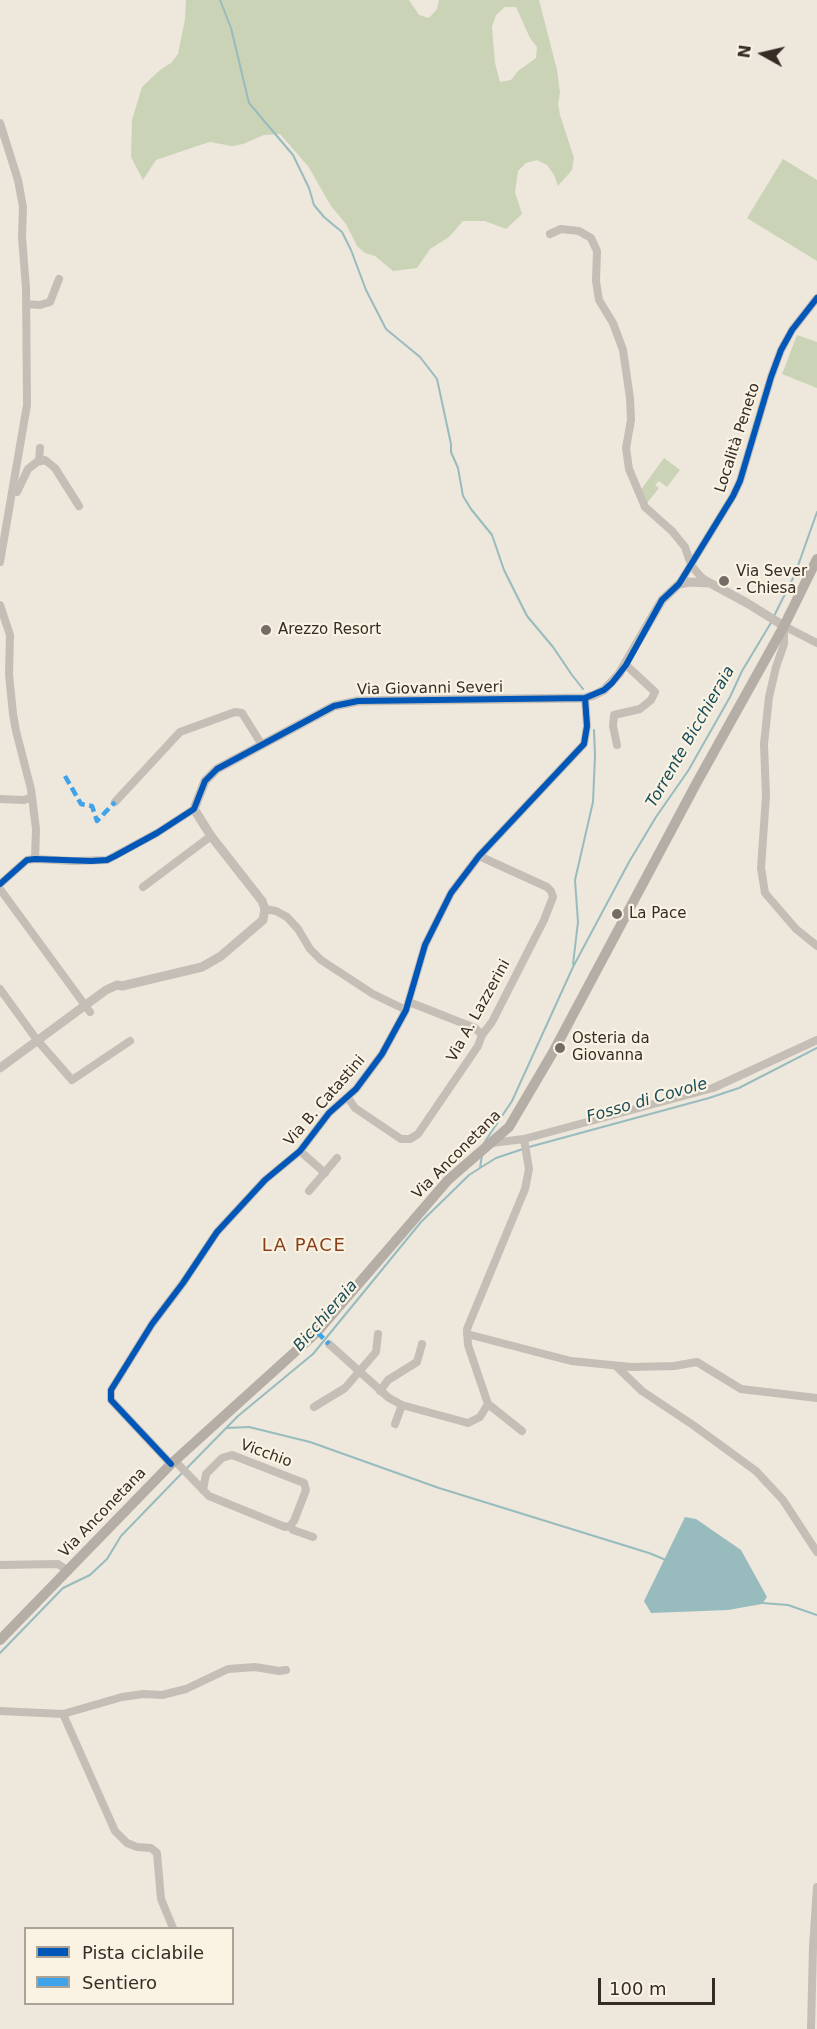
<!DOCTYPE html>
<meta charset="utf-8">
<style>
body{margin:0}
#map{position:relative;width:817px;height:2029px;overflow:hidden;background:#ede7dc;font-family:"DejaVu Sans",sans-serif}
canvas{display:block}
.legend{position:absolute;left:24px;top:1927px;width:210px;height:78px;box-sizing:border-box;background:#faf2e2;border:2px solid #aba396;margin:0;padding:8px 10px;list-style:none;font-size:18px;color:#352c25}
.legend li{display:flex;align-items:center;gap:12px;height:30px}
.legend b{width:30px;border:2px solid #aba396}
.north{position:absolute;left:733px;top:24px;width:60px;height:60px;-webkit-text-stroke:4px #faf2e2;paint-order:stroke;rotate:278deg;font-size:16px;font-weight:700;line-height:24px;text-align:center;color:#352c25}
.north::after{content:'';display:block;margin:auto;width:21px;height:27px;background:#352c25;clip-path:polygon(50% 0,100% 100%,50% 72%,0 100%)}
.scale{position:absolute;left:598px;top:1978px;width:117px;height:27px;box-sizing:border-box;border:3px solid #352c25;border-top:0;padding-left:8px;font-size:18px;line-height:21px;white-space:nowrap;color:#352c25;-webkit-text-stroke:4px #faf2e2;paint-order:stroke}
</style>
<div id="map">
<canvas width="817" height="2029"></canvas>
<ul class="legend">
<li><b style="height:8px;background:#0057b8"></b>Pista ciclabile</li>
<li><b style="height:8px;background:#3ea3eb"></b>Sentiero</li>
</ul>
<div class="north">N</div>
<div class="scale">100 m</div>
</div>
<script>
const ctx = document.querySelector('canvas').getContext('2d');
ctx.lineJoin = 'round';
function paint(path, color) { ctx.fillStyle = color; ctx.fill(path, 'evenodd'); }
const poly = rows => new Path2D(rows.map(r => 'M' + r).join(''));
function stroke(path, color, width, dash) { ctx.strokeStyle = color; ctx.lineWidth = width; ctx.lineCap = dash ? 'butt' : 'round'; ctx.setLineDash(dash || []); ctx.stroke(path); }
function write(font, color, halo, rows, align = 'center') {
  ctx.font = font + ' "DejaVu Sans",sans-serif'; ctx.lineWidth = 4.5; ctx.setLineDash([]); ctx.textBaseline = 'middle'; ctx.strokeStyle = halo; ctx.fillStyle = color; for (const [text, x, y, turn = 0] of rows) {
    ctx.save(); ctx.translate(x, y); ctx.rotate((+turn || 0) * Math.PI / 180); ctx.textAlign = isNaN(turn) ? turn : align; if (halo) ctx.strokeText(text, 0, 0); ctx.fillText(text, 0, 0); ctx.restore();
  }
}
paint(poly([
 [186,0,409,0,419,15,429,18,437,9,439,0,539,0,557,70,560,93,558,104,560,115,574,158,572,170,558,186,554,175,547,165,537,160,526,163,518,171,515,192,522,214,506,229,485,221,463,221,449,237,430,249,417,268,393,271,375,256,365,253,357,246,346,224,331,206,308,166,280,134,264,135,243,144,232,146,210,142,200,145,156,160,143,180,131,157,132,120,142,87,160,70,171,63,178,54,185,19],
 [505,7,516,7,530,38,537,47,536,58,518,71,511,80,500,82,495,63,492,27,496,15],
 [783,159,817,180,817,261,747,218],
 [797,335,817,342,817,388,782,374],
 [664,458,680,470,667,487,659,481,655,485,659,488,647,503,640,491]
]), '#cad3b5');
paint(poly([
 [685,1517,696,1519,741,1550,767,1597,762,1604,728,1610,651,1613,644,1601]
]), '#98bbbe');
stroke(poly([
 [220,0,231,28,249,103,293,155,309,188,314,205,324,217,342,232,351,250,366,290,386,329,420,357,437,379,451,444,451,452,458,468,463,496,471,509,492,535,504,570,527,616,553,647,572,675,583,689],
 [774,616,795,574,817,512],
 [573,964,578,922,575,880,593,802,595,756,594,730],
 [484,1143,512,1101,573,967,629,862,656,817,688,771,730,697,742,671,772,621],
 [529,1147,709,1098,739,1088,817,1048],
 [480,1168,496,1158,523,1149],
 [226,1428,249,1427,310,1442,439,1488,649,1553,666,1560],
 [186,1469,238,1416,313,1354,421,1222,469,1175,480,1168,482,1155],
 [762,1603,788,1605,817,1615],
 [0,1653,63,1588,90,1575,107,1559,121,1536,182,1473]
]), '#98bbbe', 2);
stroke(poly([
 [0,123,18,180,23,207,22,237,26,288,27,405,0,562],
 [550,234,561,229,579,231,591,238,597,251,596,281,599,300,613,323,623,350,630,398,631,420,626,448,629,469,645,507,672,531,685,547,691,565,701,577,710,583],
 [26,304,40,305,50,302,59,279],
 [39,461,40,448],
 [17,492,28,469,37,462,45,460,55,468,79,506],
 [679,584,733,496,740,481,771,377,781,350,792,330,817,298],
 [0,605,10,635,9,674,13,714,16,731,31,789,36,829,35,859],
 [817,643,784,626,784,644,776,667,769,697,764,744,766,796,761,868,765,893,796,929,817,946],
 [617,745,613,726,614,715,640,709,651,700,655,692,626,665],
 [0,799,24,800,32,797],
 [115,802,180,732,235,712,242,713,262,745],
 [0,884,27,860,35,859,74,861,107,860,157,833,194,809],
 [143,887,211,836],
 [0,889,90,1012],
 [265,909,276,911,287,917,298,929,310,949,321,960,373,994,406,1010],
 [0,989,37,1040,72,1080,130,1041],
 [409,1002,475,1028,482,1035],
 [348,1098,355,1108,401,1139,410,1139,418,1134,478,1046,482,1035,492,1022,544,920,553,897,551,891,547,887,479,856],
 [492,1143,524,1139,713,1088,817,1040],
 [300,1151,325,1173],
 [309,1191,337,1158],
 [467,1334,571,1361,631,1367,674,1366,697,1362,741,1389,817,1398],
 [329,1344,389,1398,402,1405,468,1423,480,1417,488,1404,468,1345,467,1329,525,1189,529,1169,524,1139],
 [617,1367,642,1391,693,1425,756,1471,783,1500,817,1552],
 [380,1391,388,1380,417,1362,422,1344],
 [488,1404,522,1431],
 [314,1407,345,1388,376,1352,378,1334],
 [395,1424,402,1405],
 [175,1461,209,1496,285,1527,290,1526,294,1521,306,1490,304,1483,232,1455,222,1458,206,1474,203,1490],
 [171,1464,111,1400,111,1390,152,1324,183,1283,217,1232,265,1180,300,1151,329,1113,356,1089,382,1054,406,1010,425,945,451,893,479,856,584,744,587,726,585,698],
 [290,1526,293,1530,313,1537],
 [0,1565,58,1564,68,1571],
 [0,1711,63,1714,122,1697,143,1694,162,1695,186,1689,228,1669,255,1667,279,1671,286,1670],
 [63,1714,115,1831,127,1843,137,1847,151,1848,157,1853,161,1899,173,1928],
 [811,2029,813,1947,817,1887]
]), '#c4beb6', 8);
stroke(poly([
 [0,1068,106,990,117,985,122,986,202,967,221,956,263,920,265,909,262,901,211,836,194,809,205,781,217,769,334,706,358,701,585,698,594,695,604,690,619,674,662,600,679,584,689,582,710,583,747,603,784,626]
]), '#c4beb6', 9);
stroke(poly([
 [0,1640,171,1464,317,1332,448,1180,509,1127,552,1054,696,784,784,626,817,559]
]), '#b5aea6', 10);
stroke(poly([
 [65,776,81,804,92,806,97,821,115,802],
 [317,1332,329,1344]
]), '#3ea3eb', 4.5, [9, 4.5]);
stroke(poly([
 [0,884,27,860,35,859,91,861,107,860,115,856,157,833,194,809,205,781,217,769,334,706,358,701,585,698,604,690,612,683,626,665,662,600,679,584,733,496,740,481,771,377,781,350,792,330,817,298],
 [171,1464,111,1400,111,1390,152,1324,183,1283,217,1232,265,1180,300,1151,329,1113,356,1089,382,1054,406,1010,425,945,451,893,479,856,584,744,587,726,585,698]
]), '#0057b8', 6);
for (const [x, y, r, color] of [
 [724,581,6,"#756d65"],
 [266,630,6,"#756d65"],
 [617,914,6,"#756d65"],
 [560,1048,6,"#756d65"]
]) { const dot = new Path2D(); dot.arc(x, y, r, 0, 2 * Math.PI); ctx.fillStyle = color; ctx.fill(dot); stroke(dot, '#faf2e2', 2); }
write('15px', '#352c25', '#faf2e2', [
 ["Località Peneto",738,438,-72],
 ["Via Giovanni Severi",430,689,-1],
 ["Via A. Lazzerini",479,1011,-61],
 ["Via B. Catastini",325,1101,-49],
 ["Via Anconetana",457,1155,-45],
 ["Vicchio",266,1454,20],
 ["Via Anconetana",103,1513,-46]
]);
write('15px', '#352c25', '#faf2e2', [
 ["Via Sever",736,572],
 ["- Chiesa",736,589],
 ["Arezzo Resort",278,630],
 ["La Pace",629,914],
 ["Osteria da",572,1039],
 ["Giovanna",572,1056]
], 'left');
write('italic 16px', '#184d59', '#faf2e2', [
 ["Torrente Bicchieraia",691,737,-60],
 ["Fosso di Covole",647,1101,-16],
 ["Bicchieraia",326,1316,-49]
]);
ctx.letterSpacing = '1.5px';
write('18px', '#894018', '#faf2e2', [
 ["LA PACE",304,1246]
]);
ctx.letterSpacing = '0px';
</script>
